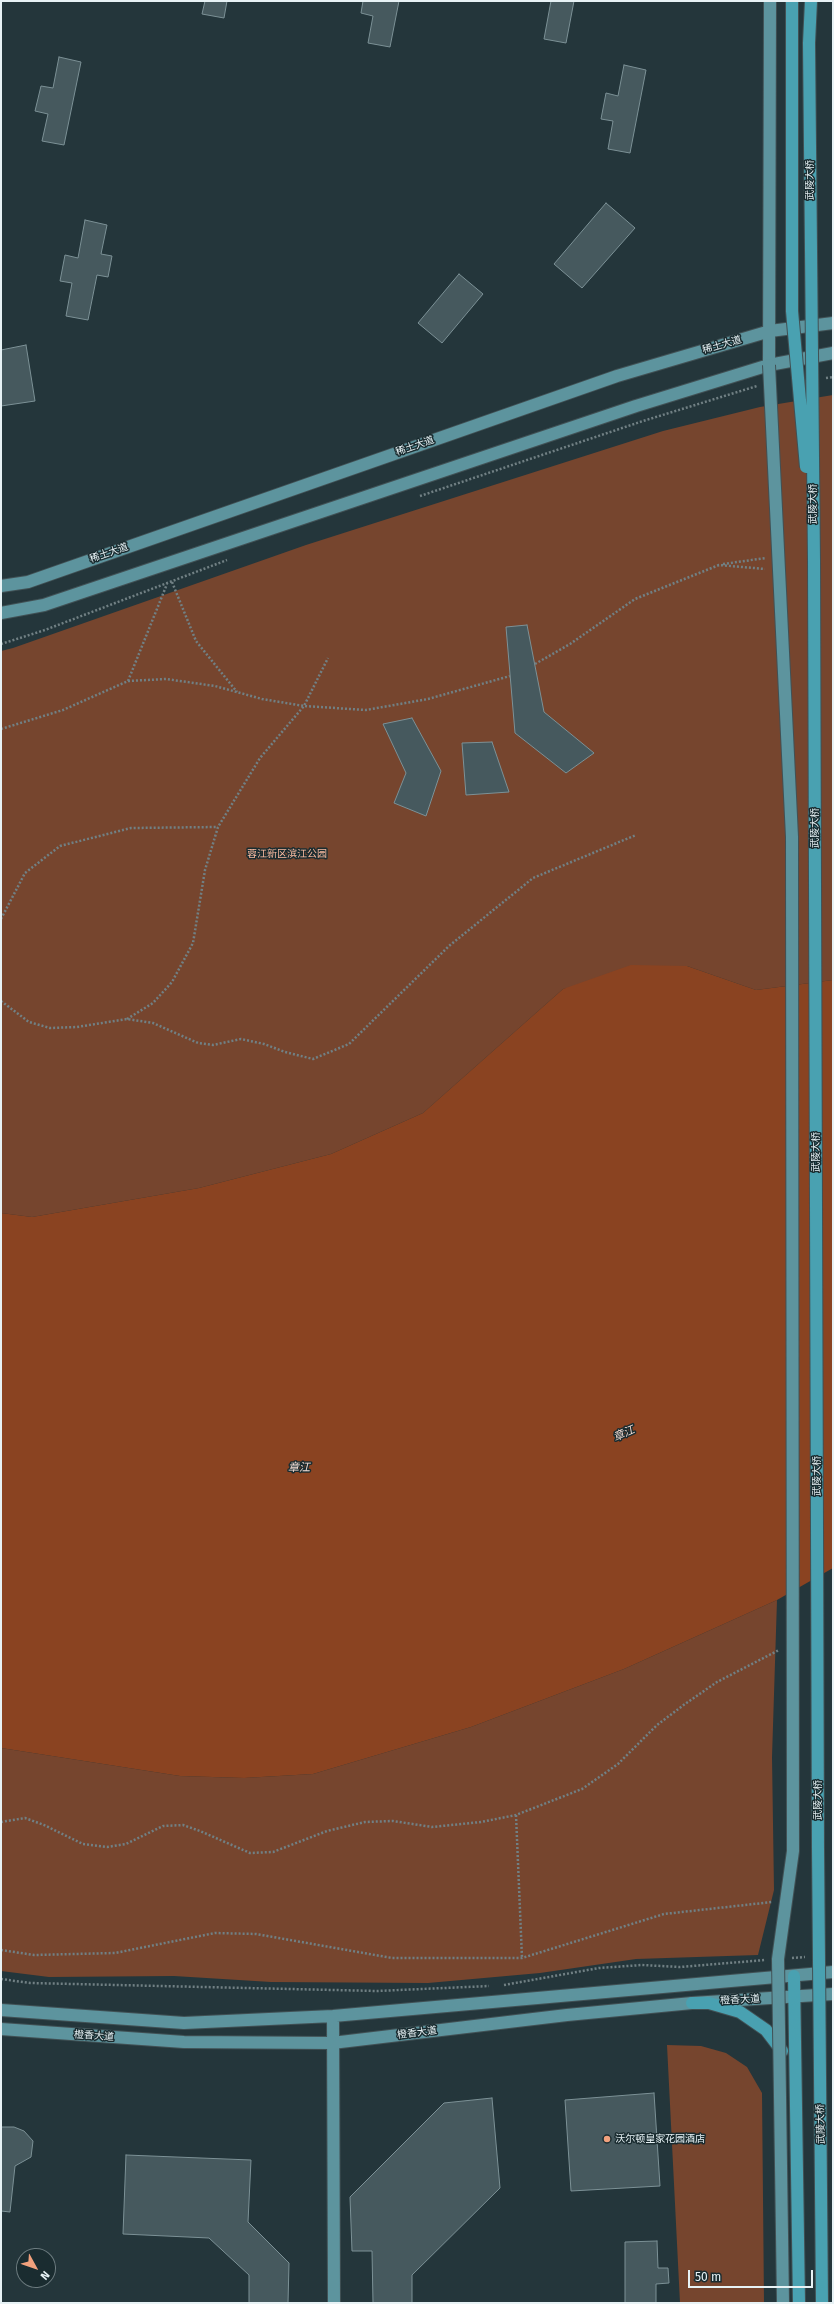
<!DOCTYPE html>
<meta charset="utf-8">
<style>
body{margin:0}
#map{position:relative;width:834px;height:2304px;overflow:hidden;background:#24363b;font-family:"Fira Sans",sans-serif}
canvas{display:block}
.frame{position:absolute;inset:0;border:2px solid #e7f2f5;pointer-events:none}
.north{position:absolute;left:16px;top:2248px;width:40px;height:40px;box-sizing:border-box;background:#1a2c30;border:1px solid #6c7b7f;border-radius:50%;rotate:130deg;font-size:11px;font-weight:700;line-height:16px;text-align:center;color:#e7f2f5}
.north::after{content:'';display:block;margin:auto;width:14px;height:18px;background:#f1a17d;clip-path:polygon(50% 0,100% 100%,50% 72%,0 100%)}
.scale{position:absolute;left:688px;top:2270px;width:125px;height:18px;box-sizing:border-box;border:2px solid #e7f2f5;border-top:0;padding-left:5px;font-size:12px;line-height:14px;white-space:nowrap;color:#e7f2f5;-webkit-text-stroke:3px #1a2c30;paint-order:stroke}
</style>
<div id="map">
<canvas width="834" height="2304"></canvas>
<div class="frame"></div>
<div class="north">N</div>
<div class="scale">50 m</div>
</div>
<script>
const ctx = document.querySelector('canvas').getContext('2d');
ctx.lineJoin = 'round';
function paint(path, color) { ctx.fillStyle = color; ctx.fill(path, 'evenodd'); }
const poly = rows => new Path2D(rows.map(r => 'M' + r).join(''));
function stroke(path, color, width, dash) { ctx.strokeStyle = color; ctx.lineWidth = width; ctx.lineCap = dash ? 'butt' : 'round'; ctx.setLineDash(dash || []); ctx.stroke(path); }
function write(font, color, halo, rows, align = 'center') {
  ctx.font = font + ' "Fira Sans","Noto Sans SC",sans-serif'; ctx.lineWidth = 3; ctx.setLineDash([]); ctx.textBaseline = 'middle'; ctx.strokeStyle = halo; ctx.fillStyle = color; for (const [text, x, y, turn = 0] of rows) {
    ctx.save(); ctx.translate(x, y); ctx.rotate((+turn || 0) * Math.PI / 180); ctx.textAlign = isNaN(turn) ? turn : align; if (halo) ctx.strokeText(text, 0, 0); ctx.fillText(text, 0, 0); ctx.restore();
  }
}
paint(poly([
 [833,395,833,980,756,990,687,966,563,989,423,1113,331,1154,199,1188,32,1217,1,1213,1,651,13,648,306,545,663,431,760,407],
 [777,1600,772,1757,774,1890,758,1955,636,1959,540,1973,428,1983,271,1982,174,1976,49,1977,1,1971,1,1748,180,1776,244,1778,313,1774,471,1727,624,1669],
 [667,2045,701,2046,726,2053,747,2067,762,2093,764,2303,680,2303]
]), '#76452e');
paint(poly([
 [631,965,687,966,756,990,833,980,833,1568,777,1600,624,1669,471,1727,313,1774,244,1778,180,1776,1,1748,1,1213,32,1217,199,1188,331,1154,423,1113,563,989]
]), '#8a4321');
const building = poly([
 [205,1,227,1,224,18,202,14,205,1],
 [363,1,399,1,390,47,368,43,373,16,361,13,363,1],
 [551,1,574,1,566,43,544,39,551,1],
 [59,57,81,62,64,145,42,141,48,114,35,111,41,86,53,88,59,57],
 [624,65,646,70,630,153,608,149,613,121,601,119,606,93,618,96,624,65],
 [606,203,635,228,582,288,554,264,606,203],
 [85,220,107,225,101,254,112,256,108,277,97,275,88,320,66,316,72,283,60,281,65,255,78,258,85,220],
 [459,274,483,294,442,343,418,323,459,274],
 [26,345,35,401,1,406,1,350,26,345],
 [527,625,544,712,594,753,566,773,515,733,506,627,527,625],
 [412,718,441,771,426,816,394,803,406,773,383,724,412,718],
 [492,742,509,792,466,795,462,743,492,742],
 [654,2093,660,2186,571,2191,565,2100,654,2093],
 [492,2098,500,2188,412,2275,412,2303,373,2303,372,2251,352,2251,350,2197,444,2103,492,2098],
 [1,2127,14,2127,24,2131,33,2141,31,2157,15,2166,10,2212,1,2211,1,2127],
 [126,2155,251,2160,248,2222,289,2263,288,2303,249,2303,249,2275,209,2238,123,2234,126,2155],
 [657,2241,658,2268,668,2268,669,2283,656,2284,656,2303,625,2303,625,2242,657,2241]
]);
paint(building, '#46595e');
stroke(building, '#7c9196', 1);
const secondary = poly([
 [769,365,770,1],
 [1,586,28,582,617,376,770,331,833,323],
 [1,613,44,605,636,406,769,365,833,353],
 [1,2010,184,2023,333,2016,833,1972],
 [333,2016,334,2303],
 [1,2029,184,2042,332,2043,567,2015,692,2003,833,1994]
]);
const primary = poly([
 [794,1976,799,2303],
 [692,2003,709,2003,740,2012,766,2030,782,2051]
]);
stroke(secondary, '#415155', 14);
stroke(primary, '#415155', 14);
stroke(poly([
 [826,378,833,377],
 [420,496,643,421,757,386],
 [723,564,766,558],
 [172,582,196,641,237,692],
 [1,644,45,630,227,560],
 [535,664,570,644,635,599,719,565,765,569],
 [128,681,167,584],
 [1,729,63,710,128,681,166,679,215,686,262,699,304,706,328,658],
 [1,919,25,873,60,846,131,828,218,827],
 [1,1001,29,1022,50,1028,77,1027,127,1019,153,1023,198,1043,213,1045,241,1039,264,1044,285,1052,313,1059,349,1044,449,946,533,878,636,835],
 [127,1019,153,1003,172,982,193,943,205,870,218,827,260,758,304,706,366,710,428,699,510,676],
 [516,1815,522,1958],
 [1,1822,25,1818,44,1825,83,1844,107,1847,126,1844,163,1826,183,1825,200,1831,250,1853,273,1852,327,1831,365,1822,393,1821,432,1827,481,1822,516,1815,582,1789,618,1764,657,1725,685,1704,717,1682,779,1650],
 [1,1950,34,1955,115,1953,215,1933,256,1934,392,1958,522,1958,664,1914,772,1902],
 [792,1958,805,1957],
 [1,1979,30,1983,377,1991,489,1986],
 [504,1985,599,1968,642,1965,680,1967,765,1960]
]), '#718084', 2.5, [2, 2]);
stroke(secondary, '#5d949e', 12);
stroke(primary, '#49a1b1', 12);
const secondaryBridge = poly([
 [769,365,792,837,793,1851,778,1959,783,2303]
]);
const primaryBridge = poly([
 [792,1,792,311,806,467],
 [811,1,809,43,814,560,818,1848,822,2303]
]);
stroke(secondaryBridge, '#415155', 14, []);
stroke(primaryBridge, '#415155', 14, []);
stroke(secondaryBridge, '#5d949e', 12);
stroke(primaryBridge, '#49a1b1', 12);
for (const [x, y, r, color] of [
 [607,2139,4,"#f1a17d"]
]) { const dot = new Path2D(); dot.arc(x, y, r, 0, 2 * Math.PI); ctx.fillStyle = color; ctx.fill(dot); stroke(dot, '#1a2c30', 1.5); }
write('10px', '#e7f2f5', '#1a2c30', [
 ["武陵大桥",810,180,-90],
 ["稀土大道",722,345,-16],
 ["稀土大道",415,446,-19],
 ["武陵大桥",813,504,-90],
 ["稀土大道",109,553,-19],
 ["武陵大桥",815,828,-90],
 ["武陵大桥",816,1152,-90],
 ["武陵大桥",817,1476,-90],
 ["武陵大桥",818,1800,-90],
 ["橙香大道",740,2000,-3],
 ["橙香大道",417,2033,-7],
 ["橙香大道",94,2036,4],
 ["武陵大桥",821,2124,-91]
]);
write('10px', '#fbbba0', '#1a2c30', [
 ["蓉江新区滨江公园",287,854]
]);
write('10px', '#e7f2f5', '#1a2c30', [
 ["沃尔顿皇家花园酒店",615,2139]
], 'left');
write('italic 11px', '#f5dfd6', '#1a2c30', [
 ["章江",624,1434,-24],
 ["章江",299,1468]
]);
</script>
